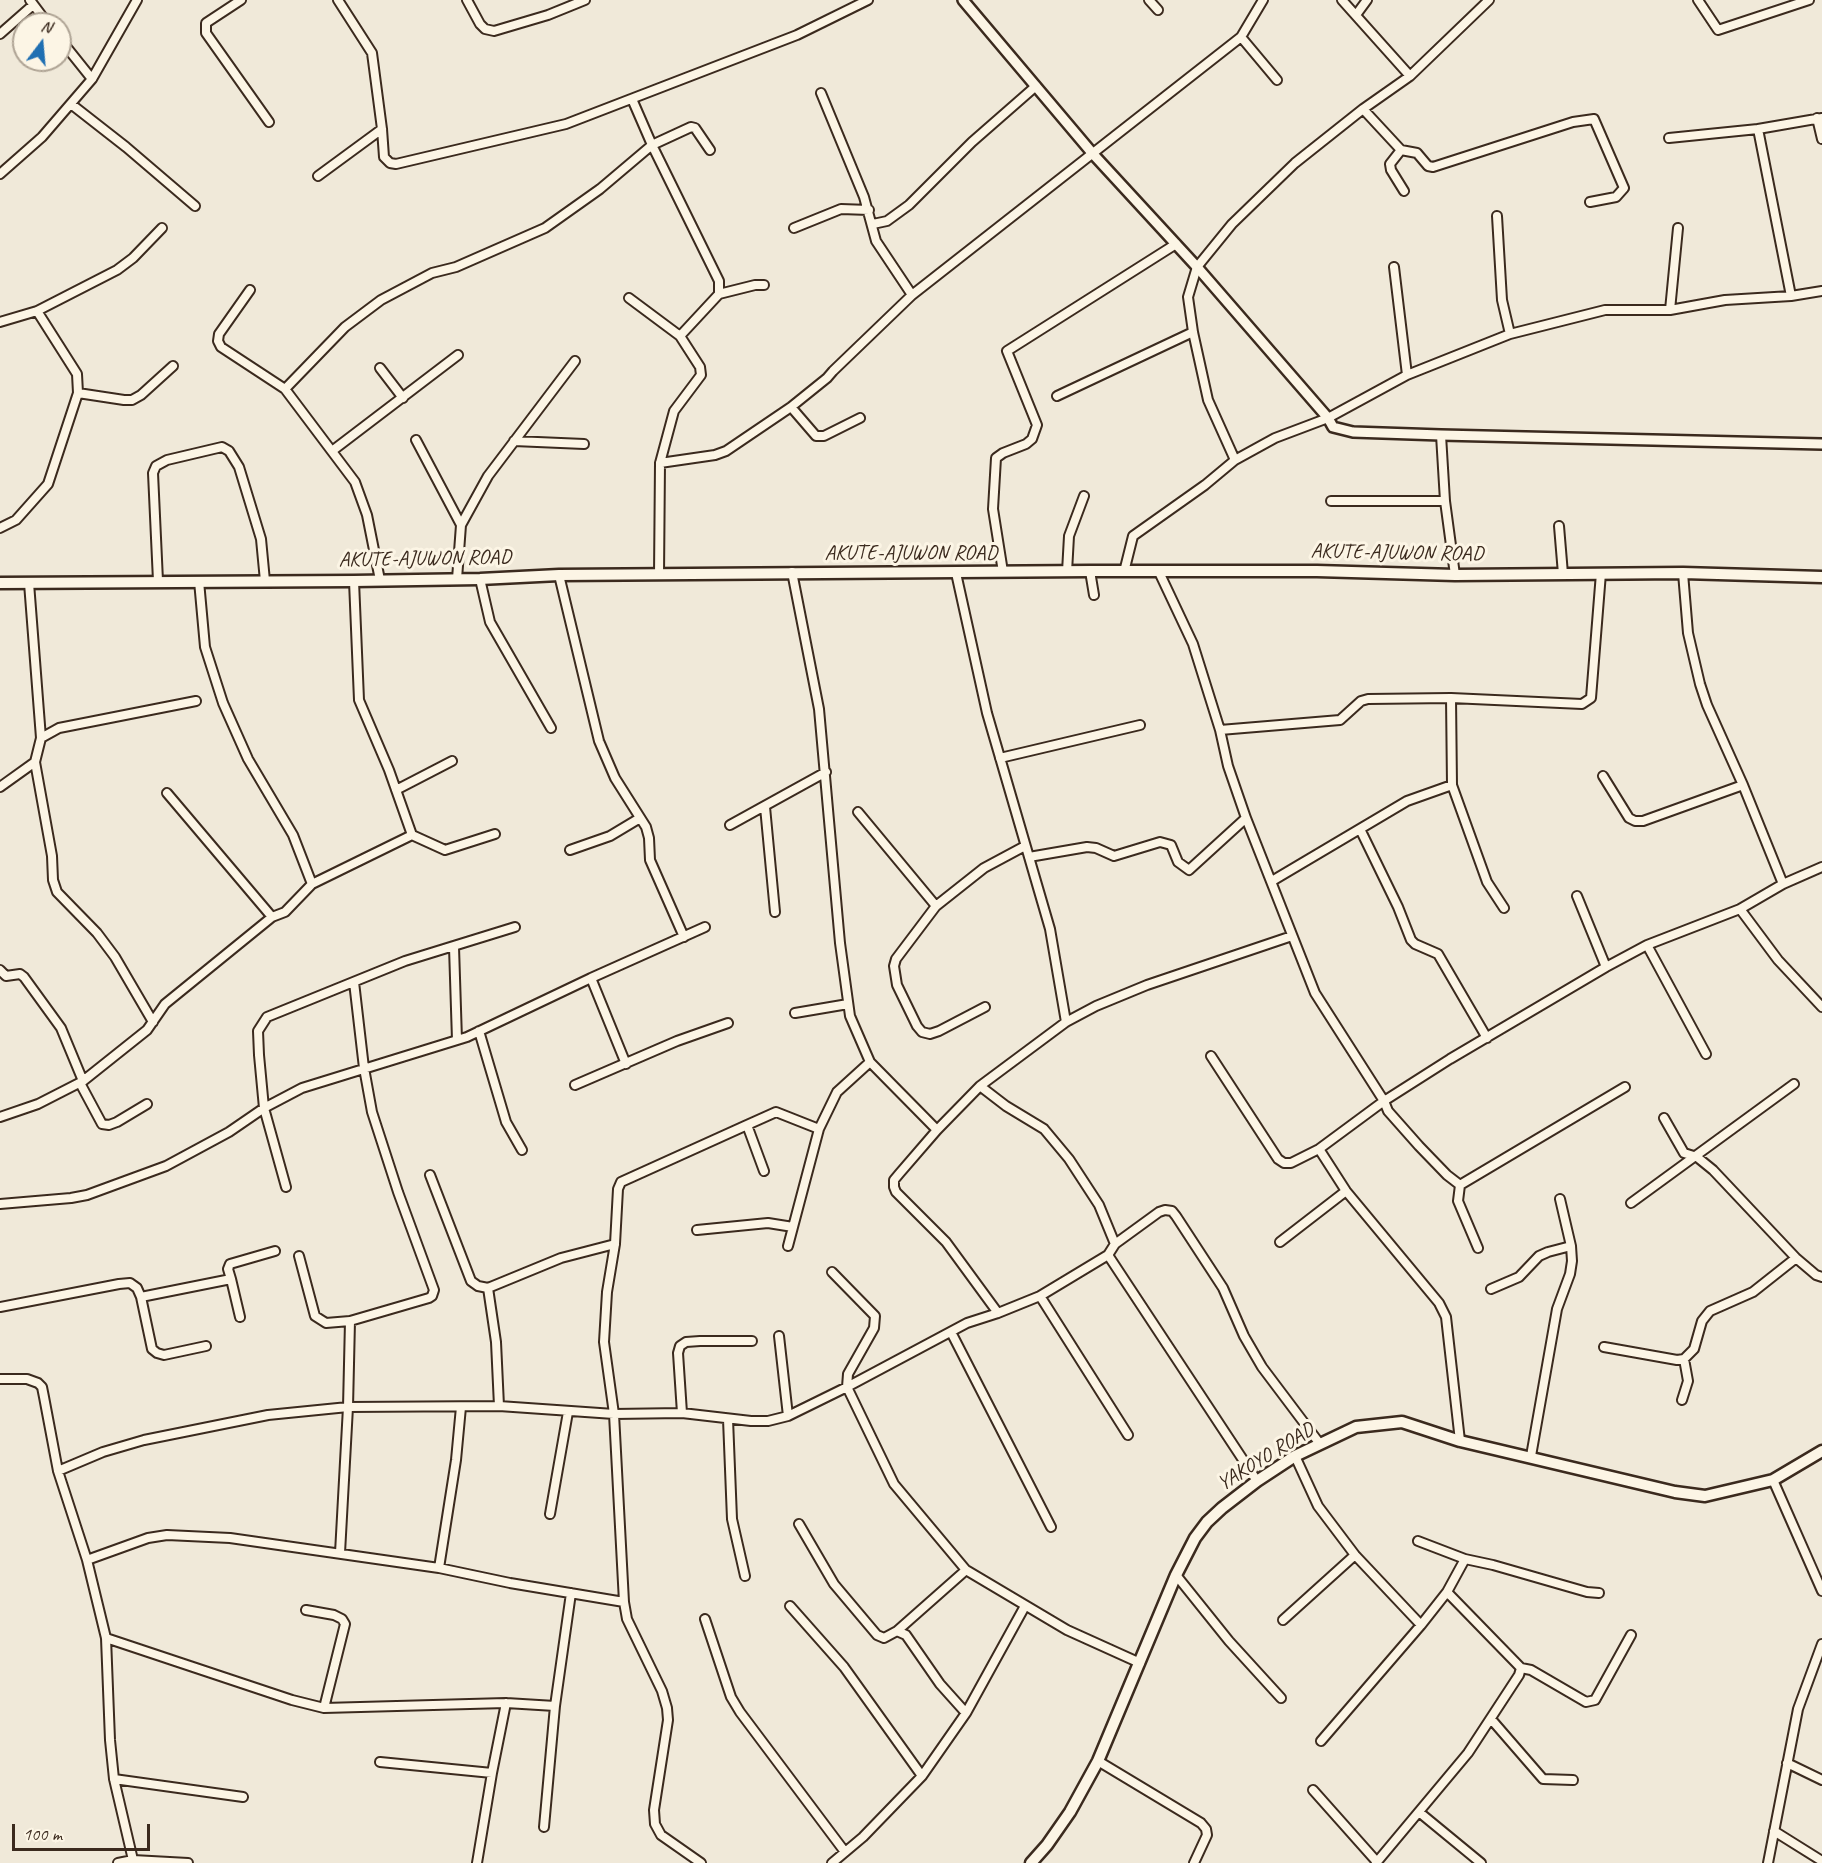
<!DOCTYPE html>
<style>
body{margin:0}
#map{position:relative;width:1822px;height:1863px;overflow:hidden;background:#f0e9d9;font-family:Caveat,sans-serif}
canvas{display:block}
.north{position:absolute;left:12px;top:12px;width:60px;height:60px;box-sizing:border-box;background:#fcf5e5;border:2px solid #afa495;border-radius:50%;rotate:16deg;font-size:16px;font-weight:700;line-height:24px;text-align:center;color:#3b2a1e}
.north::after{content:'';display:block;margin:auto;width:21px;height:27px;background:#1f6fb2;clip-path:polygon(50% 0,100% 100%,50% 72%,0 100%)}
.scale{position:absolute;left:12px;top:1824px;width:138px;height:27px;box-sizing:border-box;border:3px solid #3b2a1e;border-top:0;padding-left:8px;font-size:18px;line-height:21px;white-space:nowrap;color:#3b2a1e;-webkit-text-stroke:4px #fcf5e5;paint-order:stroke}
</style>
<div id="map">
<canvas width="1822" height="1863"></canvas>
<div class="north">N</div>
<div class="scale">100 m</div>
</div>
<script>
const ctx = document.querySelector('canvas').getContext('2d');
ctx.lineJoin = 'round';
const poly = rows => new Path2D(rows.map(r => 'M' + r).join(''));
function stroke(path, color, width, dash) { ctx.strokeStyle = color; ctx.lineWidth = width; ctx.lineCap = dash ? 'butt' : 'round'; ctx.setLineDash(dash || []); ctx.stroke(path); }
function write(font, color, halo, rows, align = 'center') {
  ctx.font = font + ' Caveat,sans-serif'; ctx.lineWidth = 6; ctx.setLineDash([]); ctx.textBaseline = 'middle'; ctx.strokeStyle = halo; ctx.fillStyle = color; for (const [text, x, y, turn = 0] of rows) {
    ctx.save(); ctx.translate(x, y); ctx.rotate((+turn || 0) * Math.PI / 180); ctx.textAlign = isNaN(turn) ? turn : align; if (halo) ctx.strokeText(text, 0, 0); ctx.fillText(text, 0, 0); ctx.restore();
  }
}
const minor = poly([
 [30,0,48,24],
 [241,0,206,23,206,33,269,122],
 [338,0,372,53,382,129,384,157,390,163,396,164,566,124,797,35,868,0],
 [467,0,480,24,485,29,494,31,548,15,585,0],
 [1149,0,1158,10],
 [1342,0,1410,76],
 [1698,0,1718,30,1809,0],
 [1356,15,1367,0],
 [0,34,33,5],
 [1241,37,1277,80],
 [60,39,92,79],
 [821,93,864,197,876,241,912,295],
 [632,99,652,145,719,281,719,294,680,336],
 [71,104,126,147,195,206],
 [1363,109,1401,150,1417,153,1428,166,1433,167,1573,122,1594,119,1624,188,1616,197,1590,202],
 [1817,118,1822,139],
 [1758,129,1791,296],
 [1669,138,1758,129,1822,118],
 [1401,150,1390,164,1391,170,1404,191],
 [0,174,42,137,92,79,137,0],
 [318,176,382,129],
 [1497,216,1502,300,1510,334],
 [873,224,887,221,909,205,972,142,1036,86],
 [794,228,841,209,869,210],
 [1394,267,1407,375],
 [250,290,219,334,218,341,221,347,285,389,355,482,367,515,380,580],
 [719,294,755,285,764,285],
 [629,298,680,336,700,367,701,375,674,411,660,463,659,575],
 [1670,310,1678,228],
 [0,322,37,311,117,270,133,258,162,228],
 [380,368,403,398],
 [285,389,345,327,381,300,432,273,456,267,545,228,600,189,652,145,691,127,695,128,710,150],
 [78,393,124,400,132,400,141,395,173,366],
 [1057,396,1193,332],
 [791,407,816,436,824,436,860,418],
 [1441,435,1445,501,1455,575],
 [416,440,461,525,457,579],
 [514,441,584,444],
 [332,451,458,355],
 [1235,460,1208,400,1193,332,1188,297,1197,267,1232,224,1295,163,1363,109,1410,76,1489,0],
 [660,463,715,455,726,451,791,407,827,378,833,371,912,295,1241,37,1263,0],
 [1331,501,1445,501],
 [461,525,488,476,575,361],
 [1559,526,1563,574],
 [0,528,16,520,48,484,78,393,77,374,37,311],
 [1090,571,1094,595],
 [792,572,819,709,840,943,850,1016,870,1062,937,1130],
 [1003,572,993,509,996,458,1003,453,1026,444,1032,439,1037,425,1007,351,1176,244],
 [1067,572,1069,536,1084,496],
 [1124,572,1133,536,1205,485,1235,460,1275,438,1328,418,1407,375,1510,334,1605,310,1670,310,1725,300,1791,296,1822,291],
 [1159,572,1193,644,1220,730,1228,766,1246,818,1315,993,1384,1101,1388,1111,1419,1146,1447,1175,1460,1185,1458,1201,1478,1248],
 [956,573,987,713,1050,929,1066,1022],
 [1683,573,1688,633,1700,684,1707,705,1743,785,1783,884],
 [559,575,599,741,615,778,646,827,649,838,650,860,684,937],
 [480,579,490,622,551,728],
 [158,581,153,473,156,466,167,460,222,447,229,451,239,467,261,539,265,581],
 [199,581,205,647,223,703,248,759,293,835,312,884],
 [354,581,359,700,389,770,412,835,445,850,495,834],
 [1451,698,1452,785,1487,882,1504,908],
 [1220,730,1340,720,1361,701,1368,699,1451,698,1582,704,1591,698,1601,573],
 [41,738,59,728,196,701],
 [1000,758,1140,725],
 [35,762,52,856,53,880,57,892,97,933,115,957,153,1022],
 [1603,776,1629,818,1635,821,1643,821,1743,785],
 [0,787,35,762,41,738,29,583],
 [396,790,452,761],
 [167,793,272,917],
 [765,807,775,912],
 [858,812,936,906],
 [730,825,826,772],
 [1360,829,1398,907,1411,940,1415,944,1438,954,1487,1038],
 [570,850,610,836,640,818],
 [1029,857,1087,847,1096,848,1114,856,1160,842,1171,845,1178,862,1189,870,1246,818],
 [1272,881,1407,801,1452,785],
 [1577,896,1606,967],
 [1740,909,1778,960,1822,1007],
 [1647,945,1706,1054],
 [454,947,457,1040],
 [0,970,6,976,20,974,24,977,61,1028,83,1081],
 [591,978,626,1064],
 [985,1007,939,1031,930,1034,922,1032,917,1026,897,985,894,966,896,959,936,906,984,868,1025,846],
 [795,1013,848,1004],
 [479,1031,506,1122,522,1150],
 [1211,1056,1278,1159,1284,1163,1291,1163,1319,1149,1384,1101,1450,1059,1606,967,1647,945,1740,909,1783,884,1822,867],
 [80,1083,102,1124,109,1125,117,1122,147,1104],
 [575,1085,677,1041,728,1023],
 [980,1086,1006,1106,1044,1129,1069,1159,1099,1205,1115,1244],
 [0,1117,38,1104,83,1081,147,1030,165,1004,272,917,285,912,312,884,412,835],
 [1664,1118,1684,1153,1697,1157,1713,1170,1796,1258,1816,1275,1822,1277],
 [747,1125,776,1112,819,1129],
 [1319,1149,1346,1191,1439,1303,1446,1317,1460,1441],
 [430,1175,471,1281,478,1286,488,1288,561,1258,615,1244],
 [1460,1185,1625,1087],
 [286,1187,264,1108,259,1055,258,1031,267,1017,405,961,515,927],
 [1631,1203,1794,1084],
 [0,1204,71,1198,87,1195,166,1166,229,1132,264,1108,302,1088,467,1037,591,978,705,927],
 [697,1230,768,1223,793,1227],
 [1280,1242,1346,1191],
 [788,1246,819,1129,837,1092,870,1062],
 [299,1256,315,1316,326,1323,350,1321,429,1298,432,1296,434,1290,398,1192,372,1112,364,1068,354,982],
 [832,1272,875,1316,874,1328,848,1374,847,1387,894,1484,966,1570,1067,1630,1140,1663],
 [231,1279,240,1317],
 [488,1288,496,1342,499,1406],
 [1491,1289,1519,1277,1539,1256,1548,1252,1571,1246],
 [1040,1296,1128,1435],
 [141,1297,231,1279,228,1269,230,1264,275,1251],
 [0,1307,119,1284,130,1283,137,1288,141,1297,152,1349,157,1353,164,1355,206,1346],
 [998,1313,946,1242,896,1192,894,1187,894,1180,899,1174,937,1130,980,1086,1066,1022,1096,1006,1147,985,1292,936],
 [951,1332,1051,1527],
 [779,1336,788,1416],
 [1604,1347,1677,1360,1684,1359,1694,1349,1702,1321,1710,1311,1753,1292,1796,1258],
 [0,1379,27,1379,38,1383,42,1387,44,1397,58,1471,87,1560,106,1638,110,1740,114,1779,133,1860],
 [1682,1400,1688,1381,1684,1359],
 [682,1413,678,1353,680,1346,686,1342,700,1341,752,1341],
 [728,1419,732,1519,745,1576],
 [1295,1456,1318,1506,1355,1555,1421,1625],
 [1531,1456,1557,1309,1570,1274,1572,1261,1571,1246,1560,1199],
 [58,1471,103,1452,144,1440,268,1415,348,1407,499,1406,614,1414,682,1413,751,1421,768,1421,788,1416,847,1387,967,1323,998,1313,1040,1296,1108,1255],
 [1773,1480,1822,1591],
 [1257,1481,1108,1255,1115,1244,1159,1212,1165,1210,1172,1211,1176,1216,1223,1288,1244,1336,1262,1367,1320,1444],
 [550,1514,568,1412],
 [799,1524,834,1584,877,1635,884,1638,897,1631,906,1635,940,1684,966,1713],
 [1418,1541,1465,1559,1493,1565,1587,1592,1599,1593],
 [340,1553,348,1407,350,1321],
 [87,1560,148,1538,167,1535,230,1538,439,1568,510,1583,624,1602],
 [439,1568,456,1460,461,1407],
 [1176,1575,1229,1641,1281,1698],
 [1447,1592,1521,1668,1531,1670,1586,1702,1595,1700,1631,1635],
 [790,1606,844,1667,922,1776],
 [306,1610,334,1615,342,1619,345,1624,324,1708],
 [705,1619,731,1697,740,1712,845,1852],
 [1283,1620,1355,1555],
 [897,1631,966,1570],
 [106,1638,292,1700,324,1708,506,1703,555,1706],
 [1491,1719,1543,1779,1573,1780],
 [1321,1741,1421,1625,1447,1592,1465,1559],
 [1098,1761,1201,1823,1206,1829,1207,1835,1194,1863],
 [380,1762,492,1773],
 [1787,1763,1822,1780],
 [114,1779,243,1797],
 [1313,1790,1377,1862],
 [1419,1812,1481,1863],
 [544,1827,555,1706,571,1593],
 [1774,1831,1822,1861],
 [118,1863,133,1860,188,1863],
 [477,1863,492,1773,506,1703],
 [701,1863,661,1835,655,1824,654,1810,668,1720,667,1708,662,1691,627,1619,624,1602,614,1414,604,1342,607,1292,615,1244,618,1189,621,1182,747,1125,764,1171],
 [832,1863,863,1837,922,1776,966,1713,1025,1606],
 [1376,1863,1468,1753,1519,1675,1521,1668],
 [1768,1863,1798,1709,1822,1644]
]);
const tertiary = poly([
 [963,0,1093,154,1197,267,1328,418,1333,427,1353,432,1441,435,1822,444]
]);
const secondary = poly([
 [0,583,354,581,480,579,559,575,1090,571,1317,571,1455,575,1683,573,1822,577],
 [1031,1863,1047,1845,1070,1812,1098,1761,1176,1575,1195,1538,1207,1522,1222,1508,1257,1481,1295,1456,1356,1427,1402,1422,1460,1441,1675,1492,1705,1496,1773,1480,1822,1451]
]);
stroke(minor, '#3b2a1e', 12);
stroke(tertiary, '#3b2a1e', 14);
stroke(secondary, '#3b2a1e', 15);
stroke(minor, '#fcf5e5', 8);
stroke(tertiary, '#fcf5e5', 9);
stroke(secondary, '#fcf5e5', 10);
write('21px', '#3b2a1e', '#fcf5e5', [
 ["AKUTE-AJUWON ROAD",911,553],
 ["AKUTE-AJUWON ROAD",1397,553,1],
 ["AKUTE-AJUWON ROAD",425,559,-1],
 ["YAKOYO ROAD",1266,1457,-32]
]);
</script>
